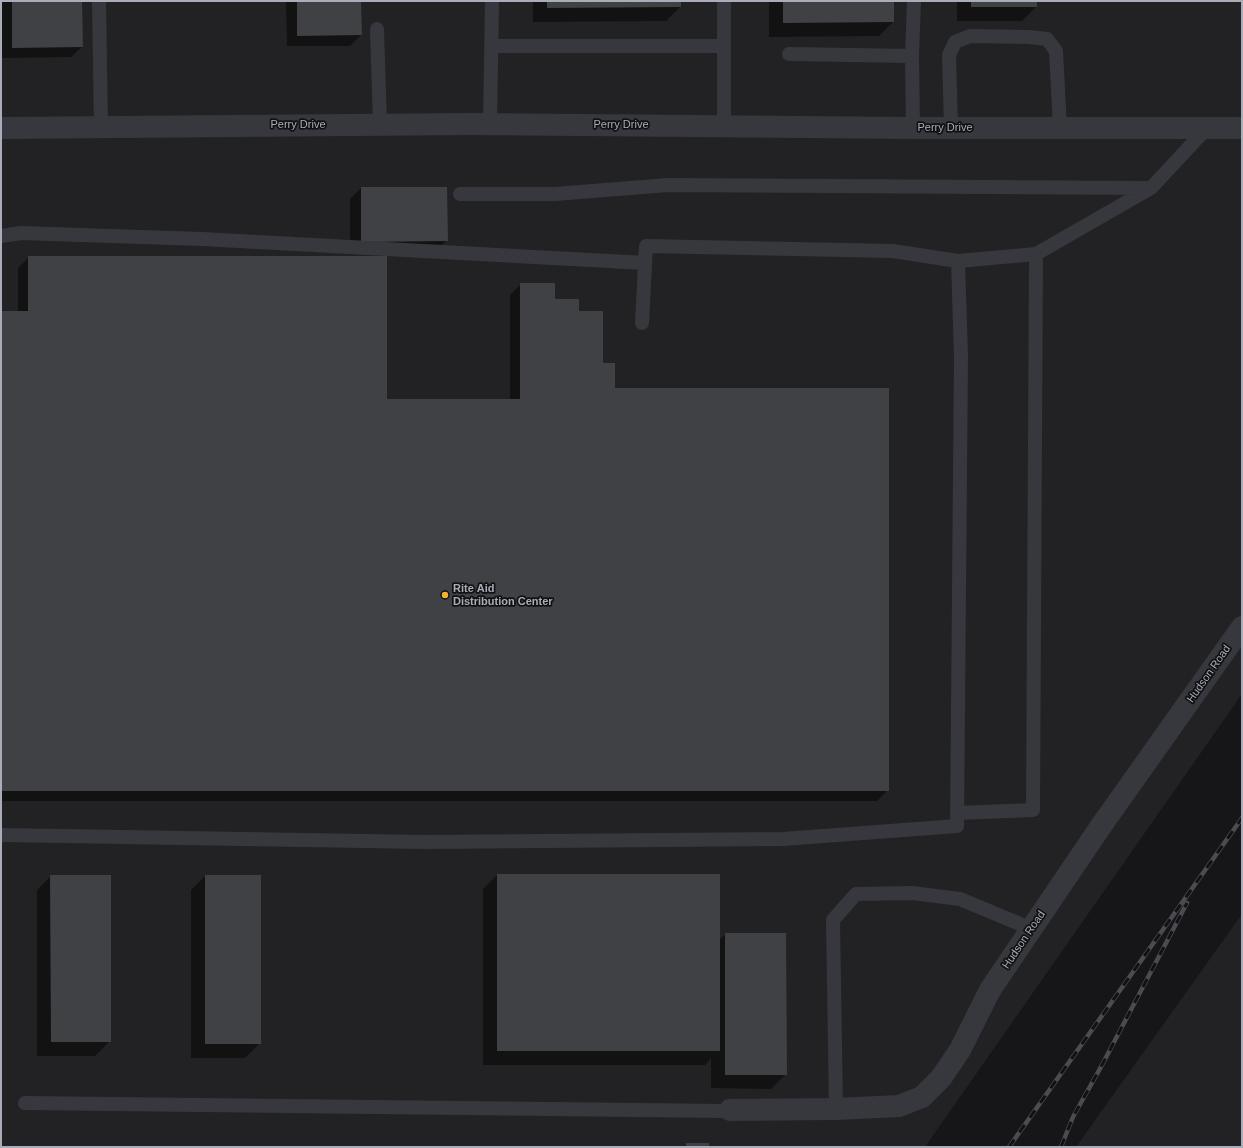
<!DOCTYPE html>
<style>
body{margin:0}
#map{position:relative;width:1243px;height:1148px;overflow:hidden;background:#161618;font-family:Arial,sans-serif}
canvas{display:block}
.frame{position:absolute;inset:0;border:2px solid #a8adb8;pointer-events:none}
</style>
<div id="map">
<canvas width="1243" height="1148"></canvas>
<div class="frame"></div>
</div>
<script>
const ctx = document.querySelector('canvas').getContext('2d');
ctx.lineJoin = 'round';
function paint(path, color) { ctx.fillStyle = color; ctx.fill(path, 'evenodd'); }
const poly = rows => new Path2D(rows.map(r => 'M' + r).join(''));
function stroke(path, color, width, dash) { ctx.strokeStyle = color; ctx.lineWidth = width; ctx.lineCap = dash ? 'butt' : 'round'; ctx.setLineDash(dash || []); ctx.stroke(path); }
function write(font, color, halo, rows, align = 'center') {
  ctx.font = font + ' Arial,sans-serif'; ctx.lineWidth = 3.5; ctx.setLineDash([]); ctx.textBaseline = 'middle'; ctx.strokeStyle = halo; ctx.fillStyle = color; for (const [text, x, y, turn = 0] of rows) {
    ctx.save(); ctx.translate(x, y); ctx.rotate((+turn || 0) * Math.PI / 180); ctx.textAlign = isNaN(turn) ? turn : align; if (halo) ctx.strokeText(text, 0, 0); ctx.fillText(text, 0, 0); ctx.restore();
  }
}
paint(poly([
 [1,1,1242,1,1242,694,925,1147,1,1147],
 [1242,914,1242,1147,1076,1147]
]), '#222225');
paint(poly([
 [2,1,81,1,82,47,71,57,2,58],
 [286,1,360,1,361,35,350,46,287,46],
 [533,1,680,1,680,7,666,21,533,22],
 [769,1,893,1,893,22,879,36,769,37],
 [957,1,1036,1,1036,7,1022,21,957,21],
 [361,188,447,240,436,251,350,252,350,199],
 [29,257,386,400,510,400,510,295,521,284,578,312,614,389,888,790,877,801,1,801,1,312,18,312,18,268],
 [497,875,719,940,726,934,786,1074,771,1089,711,1088,711,1058,705,1065,483,1065,483,889],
 [51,876,110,1041,95,1056,37,1056,37,890],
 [205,876,260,1043,245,1058,191,1058,191,890]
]), '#0007');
paint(poly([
 [12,1,82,1,83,47,12,48],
 [297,1,361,1,362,35,297,36],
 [547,1,681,1,681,7,547,8],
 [783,1,894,1,894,22,783,23],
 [971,1,1037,1,1037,7,971,7],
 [361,187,447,187,448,241,361,242],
 [28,256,387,256,387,399,520,399,520,283,555,283,555,299,579,299,579,311,603,311,603,363,615,363,615,388,889,388,889,791,1,791,1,311,28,311],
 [497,874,720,874,720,1051,497,1051],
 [50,875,111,875,111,1042,51,1042],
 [205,875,261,875,261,1044,205,1044],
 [725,933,786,933,787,1075,725,1075],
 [686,1143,709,1143,709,1147,686,1147]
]), '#404145');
stroke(poly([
 [99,1,101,127],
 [724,1,724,126],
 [377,29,380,125],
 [492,46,724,46],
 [789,54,912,56,913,128],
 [912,56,914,1],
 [490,124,492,1],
 [951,128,949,55,955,42,970,36,1029,37,1047,39,1056,51,1060,128],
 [460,194,555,194,668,185,1151,188],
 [1,236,21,233,202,239,645,263],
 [642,323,646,246,893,251,958,261],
 [957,813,1033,810,1036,254],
 [1,835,425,842,783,839,957,826,961,356,958,261,1036,254,1151,188,1207,128],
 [25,1103,724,1111,730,1110],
 [836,1109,833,920,856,894,912,893,960,899,1032,929]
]), '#37383d', 14);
stroke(poly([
 [1,128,470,124,913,128,1242,128],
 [730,1110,836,1109,899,1106,922,1097,941,1078,960,1050,990,990,1101,826,1242,627]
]), '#37383d', 22);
const rail = poly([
 [1009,1147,1242,818],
 [1061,1147,1073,1117,1102,1065,1187,903]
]);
stroke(rail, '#4a4c52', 4.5);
stroke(rail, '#111113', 3, [9]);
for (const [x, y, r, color] of [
 [445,595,4,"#f2b134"]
]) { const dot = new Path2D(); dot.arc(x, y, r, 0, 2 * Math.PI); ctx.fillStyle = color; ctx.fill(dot); stroke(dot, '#111113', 1.5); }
write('11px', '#a8adb8', '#111113', [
 ["Perry Drive",298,125],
 ["Perry Drive",621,125],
 ["Perry Drive",945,128],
 ["Hudson Road",1209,674,-55],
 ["Hudson Road",1024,940,-56]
]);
write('bold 11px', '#a8adb8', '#111113', [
 ["Rite Aid",453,589],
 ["Distribution Center",453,602]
], 'left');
</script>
